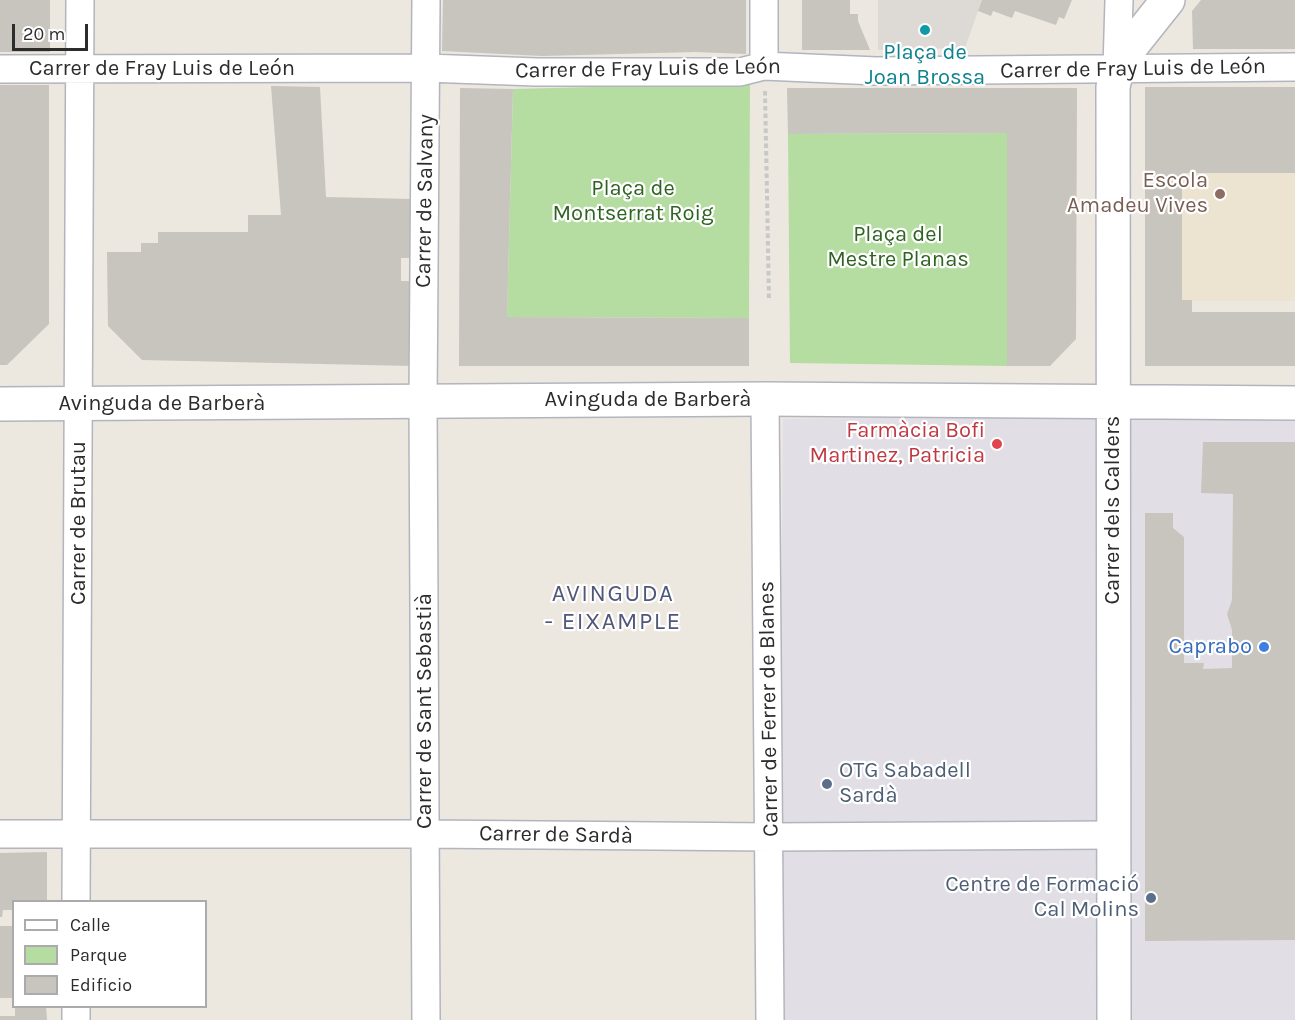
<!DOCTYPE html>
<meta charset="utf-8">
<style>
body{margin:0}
#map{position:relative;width:1295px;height:1020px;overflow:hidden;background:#ece7df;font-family:Karla,sans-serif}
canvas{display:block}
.legend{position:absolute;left:12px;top:900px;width:195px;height:108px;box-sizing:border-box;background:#fff;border:2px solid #ababab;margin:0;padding:8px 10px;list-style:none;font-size:18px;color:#2c2c2c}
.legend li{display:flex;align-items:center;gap:12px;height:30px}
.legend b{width:30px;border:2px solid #ababab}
.scale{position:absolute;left:12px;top:24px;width:76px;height:27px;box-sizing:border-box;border:3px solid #2c2c2c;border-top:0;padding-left:8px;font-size:18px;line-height:21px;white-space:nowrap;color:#2c2c2c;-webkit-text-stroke:4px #fff;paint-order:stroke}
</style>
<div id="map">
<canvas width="1295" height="1020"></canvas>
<ul class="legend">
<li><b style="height:8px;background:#fff"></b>Calle</li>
<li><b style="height:16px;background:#b5dda1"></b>Parque</li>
<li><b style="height:16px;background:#c8c5be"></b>Edificio</li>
</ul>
<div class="scale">20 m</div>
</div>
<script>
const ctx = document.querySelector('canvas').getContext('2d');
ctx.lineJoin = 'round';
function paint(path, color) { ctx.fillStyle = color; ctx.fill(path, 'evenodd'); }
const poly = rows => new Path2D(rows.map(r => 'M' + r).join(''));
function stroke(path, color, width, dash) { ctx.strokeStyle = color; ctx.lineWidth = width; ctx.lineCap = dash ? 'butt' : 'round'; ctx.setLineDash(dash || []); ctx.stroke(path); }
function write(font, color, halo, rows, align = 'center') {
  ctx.font = font + ' Karla,sans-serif'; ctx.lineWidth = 4.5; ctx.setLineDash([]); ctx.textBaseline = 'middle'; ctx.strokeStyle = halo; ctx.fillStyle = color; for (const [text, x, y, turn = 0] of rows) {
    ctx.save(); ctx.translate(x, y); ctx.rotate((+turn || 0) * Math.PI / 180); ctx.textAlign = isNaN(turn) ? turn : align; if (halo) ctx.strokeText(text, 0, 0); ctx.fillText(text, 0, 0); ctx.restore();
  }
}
paint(poly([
 [1295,414,1295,1020,778,1020,783,419]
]), '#e1dfe5');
paint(poly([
 [1145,87,1295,87,1295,301,1192,301,1192,366]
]), '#ece3d1');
paint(poly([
 [750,83,749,318,507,317,513,89],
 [1007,133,1007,366,790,363,788,134]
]), '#b5dda1');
paint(poly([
 [878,0,982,0,965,48,878,50]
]), '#dddad6');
paint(poly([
 [0,0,50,0,50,52,0,52],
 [443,0,746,0,746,54,695,52,542,56,442,51],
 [802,0,850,0,850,14,858,14,858,21,870,50,802,50],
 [982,0,1072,0,1064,19,1059,17,1056,25,1015,11,1012,18,993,11,991,16,978,11],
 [1201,0,1295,0,1295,49,1193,49,1192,11],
 [0,85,49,85,49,324,7,365,0,365],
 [271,86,320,87,326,197,412,199,412,258,401,258,401,281,413,281,412,366,142,360,108,326,107,252,141,252,141,243,158,243,158,232,248,232,248,215,281,215],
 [1145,87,1295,87,1295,173,1182,173,1182,300,1192,300,1192,312,1295,312,1295,366,1145,366],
 [460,88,513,89,507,317,749,318,749,366,459,366],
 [787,88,1077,88,1076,339,1050,366,1007,366,1007,133,788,134],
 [1203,442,1295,442,1295,940,1145,941,1145,513,1173,513,1173,528,1184,537,1184,663,1204,663,1203,669,1232,668,1232,630,1227,614,1232,600,1233,494,1201,493],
 [47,852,47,902,14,902,14,910,3,910,2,917,0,917,0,853],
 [0,926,14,926,14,998,0,998],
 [15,1006,46,1006,47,1020,0,1020,0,1016,15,1016]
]), '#c8c5be');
const street = poly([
 [764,0,764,66],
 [0,69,426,68,536,72,740,72,764,66,876,71,1295,67],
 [1117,69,1119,0],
 [765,399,770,1020],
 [0,834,425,834,770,837,1112,835],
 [76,902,80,0],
 [76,1020,76,1006],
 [426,1020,423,402,426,0]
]);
const secondary = poly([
 [0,404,765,399,1295,403],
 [1114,1020,1113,87,1117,69,1125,54,1168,0]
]);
stroke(street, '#b3b5be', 30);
stroke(secondary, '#b3b5be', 36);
stroke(poly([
 [765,91,769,300]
]), '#c8c8c8', 4, [4.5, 3]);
stroke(street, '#fff', 27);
stroke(secondary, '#fff', 33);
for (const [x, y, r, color] of [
 [925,30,6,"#0f9aa8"],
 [1220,194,6,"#8d6e63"],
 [997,444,6,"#e0444e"],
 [1264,647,6,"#3f7fe0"],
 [827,784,6,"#5c6f8a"],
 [1151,898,6,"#5c6f8a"]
]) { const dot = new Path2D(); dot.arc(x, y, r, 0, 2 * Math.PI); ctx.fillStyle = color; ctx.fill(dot); stroke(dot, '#fff', 2); }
write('22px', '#0d838f', '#fff', [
 ["Plaça de",925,53],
 ["Joan Brossa",925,78]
]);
write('22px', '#2c2c2c', '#fff', [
 ["Carrer de Fray Luis de León",162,69],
 ["Carrer de Fray Luis de León",648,69,-1],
 ["Carrer de Fray Luis de León",1133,69,-1],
 ["Carrer de Salvany",425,201,-89],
 ["Avinguda de Barberà",648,400],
 ["Avinguda de Barberà",162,404],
 ["Carrer dels Calders",1113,510,-90],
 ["Carrer de Brutau",79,523,-90],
 ["Carrer de Ferrer de Blanes",769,709,-91],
 ["Carrer de Sant Sebastià",425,711,-90],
 ["Carrer de Sardà",556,835,1]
]);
write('22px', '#785e54', '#fff', [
 ["Escola",1208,181],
 ["Amadeu Vives",1208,206]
], 'right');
write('22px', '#2e6321', '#fff', [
 ["Plaça de",633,189],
 ["Montserrat Roig",633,214],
 ["Plaça del",898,235],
 ["Mestre Planas",898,260]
]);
write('22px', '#be3a42', '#fff', [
 ["Farmàcia Bofi",985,431],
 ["Martinez, Patricia",985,456]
], 'right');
write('22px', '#366cbe', '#fff', [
 ["Caprabo",1252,647]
], 'right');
write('22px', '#4e5e75', '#fff', [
 ["OTG Sabadell",839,771],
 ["Sardà",839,796],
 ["Centre de Formació",1139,885,"right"],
 ["Cal Molins",1139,910,"right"]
], 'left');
ctx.letterSpacing = '1.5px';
write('24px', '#505779', '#fff', [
 ["AVINGUDA",613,594],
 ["- EIXAMPLE",613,622]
]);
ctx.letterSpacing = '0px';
</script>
